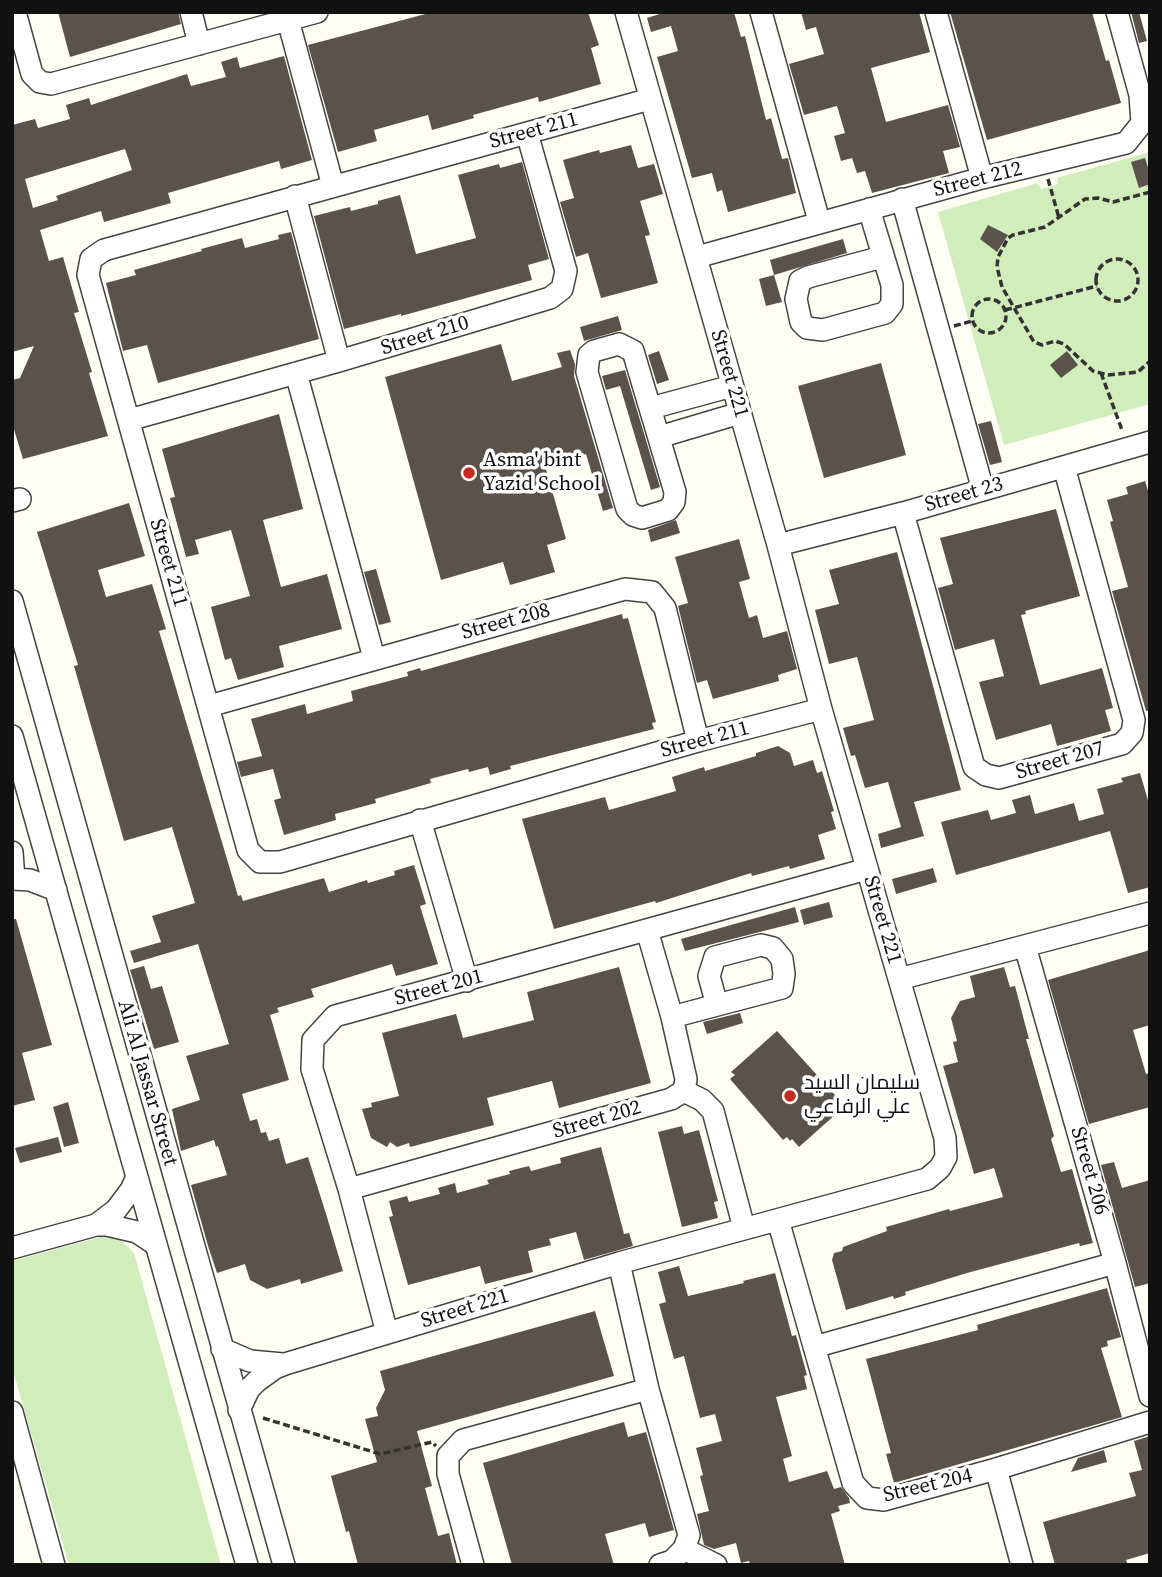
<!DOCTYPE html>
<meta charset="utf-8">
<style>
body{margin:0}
#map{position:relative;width:1162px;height:1577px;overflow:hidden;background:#fffef5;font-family:"Source Serif 4",serif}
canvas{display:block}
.frame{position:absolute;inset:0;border:14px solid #111;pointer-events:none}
</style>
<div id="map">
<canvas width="1162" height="1577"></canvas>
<div class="frame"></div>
</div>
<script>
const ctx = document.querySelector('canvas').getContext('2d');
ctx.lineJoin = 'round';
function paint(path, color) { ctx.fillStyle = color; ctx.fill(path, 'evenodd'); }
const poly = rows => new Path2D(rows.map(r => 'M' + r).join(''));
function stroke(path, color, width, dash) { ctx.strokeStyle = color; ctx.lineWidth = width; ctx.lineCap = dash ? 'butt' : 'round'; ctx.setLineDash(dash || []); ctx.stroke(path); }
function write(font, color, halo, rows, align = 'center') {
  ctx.font = font + ' "Source Serif 4",Cairo,serif'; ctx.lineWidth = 7; ctx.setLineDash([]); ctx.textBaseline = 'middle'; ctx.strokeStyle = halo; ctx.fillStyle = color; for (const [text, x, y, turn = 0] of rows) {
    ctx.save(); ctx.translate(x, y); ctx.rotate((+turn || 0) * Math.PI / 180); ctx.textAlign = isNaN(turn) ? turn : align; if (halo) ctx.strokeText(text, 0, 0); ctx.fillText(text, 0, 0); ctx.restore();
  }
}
paint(poly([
 [1150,152,1150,404,1004,445,938,212,1038,183,1041,189,1058,184,1057,178],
 [105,1236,121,1240,134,1253,221,1565,69,1565,12,1367,12,1261]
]), '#d0edbb');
paint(poly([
 [58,12,178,12,181,24,70,57],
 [433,12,588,12,599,45,591,48,601,84,539,102,538,97,473,115,474,118,432,130,428,115,374,130,377,141,338,152,308,45],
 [666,12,734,12,741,37,745,36,766,120,771,118,782,159,788,158,796,193,728,212,722,190,717,192,712,173,692,178,657,57,678,51,671,26,651,32,647,18],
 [801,12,919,12,930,52,871,68,886,122,948,105,960,147,943,151,949,173,872,193,865,171,857,173,852,158,841,161,834,136,845,133,837,106,804,115,789,64,824,54,816,27,806,30],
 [950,12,1092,12,1106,61,1109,60,1121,103,987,140],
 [1131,12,1139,12,1147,41,1139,43],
 [284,56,312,160,281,169,279,161,168,193,171,203,104,222,101,211,40,230,49,261,63,257,79,312,74,313,92,372,89,373,108,436,23,459,12,423,12,380,20,378,34,346,12,352,12,125,35,119,38,128,70,119,66,105,89,98,91,105,187,74,191,86,226,77,221,62,237,57,240,68],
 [125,149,132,170,56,196,58,200,33,208,25,179],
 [631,145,638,168,654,164,663,194,640,201,650,235,645,236,658,283,601,298,588,253,576,257,560,202,574,198,563,160,599,150,600,153],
 [1145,158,1150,174,1150,184,1139,188,1131,162],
 [522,162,549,259,528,265,532,280,401,316,401,314,344,329,314,216,350,207,351,211,378,204,378,201,400,195,416,254,476,238,458,175,499,164,500,168],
 [988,225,1008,235,997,252,980,239],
 [291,232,319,339,158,383,147,345,123,351,106,283,136,275,134,270,202,251,201,249,242,238,245,248,279,239,278,235],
 [843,239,847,253,774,275,770,260],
 [774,275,782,302,766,306,759,279],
 [618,316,622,330,584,341,580,327],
 [501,344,512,381,562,367,557,353,570,350,575,364,574,376,613,508,603,511,586,454,545,466,566,539,547,545,555,572,510,585,503,562,441,580,385,377],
 [659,351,669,380,657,384,648,355],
 [1067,351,1078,365,1061,378,1050,365],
 [881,363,906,455,824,478,798,386],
 [625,370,660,487,651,490,620,386,606,390,602,376],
 [279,414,303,509,263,520,281,587,327,574,342,629,279,646,284,667,238,680,231,658,225,660,211,607,250,596,231,530,195,540,199,554,186,557,170,498,175,497,162,449],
 [991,421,1002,462,990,465,978,424],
 [1145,481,1150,497,1150,710,1146,711,1112,591,1128,587,1110,522,1113,521,1107,500,1128,494,1126,487],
 [129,503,145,556,98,570,106,597,152,584,166,629,159,631,238,896,241,895,243,901,324,878,329,892,367,880,368,883,395,875,394,871,414,865,426,904,420,906,438,964,396,976,392,964,311,989,314,997,277,1008,279,1012,270,1015,289,1080,242,1094,250,1121,257,1119,261,1133,266,1132,269,1141,279,1138,286,1164,308,1157,327,1217,343,1271,301,1284,300,1279,267,1289,250,1280,245,1264,217,1273,208,1246,191,1185,227,1175,218,1146,216,1147,214,1140,181,1151,172,1109,200,1100,186,1056,229,1044,198,944,134,963,130,951,161,942,152,916,195,903,172,827,124,841,74,666,78,665,37,532],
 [1056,509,1080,596,1025,611,1026,614,1021,615,1040,685,1102,668,1113,708,1105,710,1111,731,1057,746,1051,724,996,740,979,682,1004,676,994,639,955,650,938,588,953,584,940,538],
 [676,520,680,533,651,542,648,530],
 [739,539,750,579,739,582,749,618,757,615,763,638,787,631,797,669,778,675,779,681,713,699,707,680,697,683,678,606,688,603,675,557],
 [897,552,961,790,914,802,924,836,881,848,878,834,901,827,888,782,865,788,855,755,851,756,843,728,874,720,857,657,829,664,815,610,839,604,829,570],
 [376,569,391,622,379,625,364,572],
 [622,614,623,619,628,618,640,663,656,722,652,723,654,729,510,766,511,769,490,775,488,767,469,772,468,769,430,779,431,783,375,799,376,803,335,814,336,820,284,835,274,800,281,798,273,769,241,777,237,762,262,756,251,719,305,704,307,714,353,701,351,691,408,676,407,672,420,668,421,671],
 [778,746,790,753,794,766,813,760,817,773,822,771,834,811,831,812,836,829,818,835,825,859,790,869,789,866,752,876,751,873,656,903,655,901,554,929,522,819,605,797,609,810,676,791,672,777,704,767,705,771,756,756,756,753],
 [1140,773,1150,807,1150,887,1128,893,1110,831,956,875,941,822,988,810,991,820,1016,813,1012,800,1030,795,1035,814,1074,803,1079,821,1104,814,1097,789,1123,782,1121,778],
 [933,868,937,882,896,894,892,879],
 [829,902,833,917,804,925,800,910],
 [795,907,799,922,685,951,681,939],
 [12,919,16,919,52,1045,22,1053,35,1100,12,1106],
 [1150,950,1150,1025,1133,1030,1146,1074,1150,1073,1150,1107,1089,1124,1048,980],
 [144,966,151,989,162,986,179,1042,154,1049,130,970],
 [619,967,651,1083,559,1108,552,1081,487,1098,494,1125,410,1147,409,1143,397,1147,390,1142,387,1147,371,1138,362,1109,372,1107,371,1103,399,1096,382,1033,456,1014,463,1038,534,1020,527,992],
 [1004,967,1010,987,1015,986,1029,1039,1026,1039,1054,1136,1051,1139,1061,1172,1072,1169,1093,1243,1080,1246,1079,1243,967,1273,905,1292,906,1295,894,1299,893,1296,846,1310,832,1260,834,1253,842,1251,843,1247,887,1231,886,1227,949,1209,950,1211,1003,1197,994,1168,974,1174,943,1066,958,1062,953,1042,957,1041,951,1018,960,1001,975,997,970,976],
 [740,1013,743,1023,707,1034,703,1022],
 [777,1031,845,1106,799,1147,792,1139,790,1141,787,1137,783,1140,730,1079,735,1075,731,1072],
 [68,1102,79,1143,64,1147,53,1107],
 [682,1126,684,1134,699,1130,718,1201,714,1202,718,1218,682,1227,658,1132],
 [58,1137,62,1152,20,1163,15,1148],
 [601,1147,624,1234,629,1233,633,1246,584,1260,576,1232,549,1239,551,1245,528,1251,533,1272,485,1284,480,1266,408,1285,389,1217,393,1216,389,1201,407,1196,409,1202,440,1194,438,1188,455,1183,457,1193,489,1184,487,1180,510,1174,509,1171,529,1166,531,1171,561,1163,560,1158],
 [1114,1162,1122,1188,1150,1180,1150,1283,1135,1287,1101,1165],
 [679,1266,688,1296,744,1283,743,1281,775,1273,792,1336,796,1335,807,1375,804,1376,807,1389,776,1397,792,1456,783,1459,789,1482,827,1471,834,1489,841,1487,849,1498,850,1503,838,1506,840,1511,831,1514,845,1565,750,1565,749,1561,741,1563,736,1543,714,1549,704,1545,697,1514,709,1511,700,1476,703,1475,696,1448,722,1441,715,1414,700,1418,684,1356,674,1359,659,1304,666,1302,658,1272],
 [1107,1288,1121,1337,1107,1341,1108,1346,1101,1348,1122,1417,894,1483,886,1454,891,1453,866,1359,978,1330,977,1325],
 [595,1311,614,1376,417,1431,432,1486,425,1488,438,1536,449,1533,457,1565,358,1565,349,1531,346,1532,331,1476,377,1462,365,1419,378,1416,376,1408,385,1390,380,1371],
 [624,1422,628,1437,646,1432,674,1530,649,1537,645,1523,605,1534,614,1565,512,1565,483,1463],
 [1150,1436,1150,1553,1126,1560,1128,1565,1055,1565,1043,1522,1136,1496,1129,1473,1142,1470,1134,1441],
 [1104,1450,1107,1462,1071,1472,1078,1458]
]), '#5a534c');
const minor = poly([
 [15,12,32,74,40,82,51,84,317,12],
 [191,12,199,44],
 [761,12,819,221],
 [936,12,982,178],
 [288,20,333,186],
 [650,99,104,250,91,259,88,275,248,850,260,862,280,862,698,741,821,709],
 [295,196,339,361],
 [902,199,983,490],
 [869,209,892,285,892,304,885,313,823,330,807,328,801,322,796,299,800,281,808,277,882,257],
 [697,257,982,178,1126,143,1142,123,1140,95,1117,12],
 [619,344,633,351,675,492,674,502,668,510,642,518,633,515,627,509,587,372,589,355,594,351,619,344],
 [296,373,374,658],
 [651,408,732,386],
 [129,420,339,361,550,298,562,289,566,271,527,133],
 [659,437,740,413],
 [12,501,20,499],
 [903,513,974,767,986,775,999,778,1122,744,1132,733,1134,720,1064,467],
 [778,545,903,513,1150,442],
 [12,601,284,1565],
 [209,706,625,589,652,592,665,608,698,741],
 [12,736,247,1565],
 [420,820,467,981],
 [12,852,14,879],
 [12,879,30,880,56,890],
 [1025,946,1115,1263,1150,1396],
 [899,979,1150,913],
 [672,1017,717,1005,782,988,784,974,782,959,773,948,761,945,715,957,709,976,717,1005],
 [684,1091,702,1100,713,1111,744,1228],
 [349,1189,671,1099,684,1091,686,1079,672,1017,647,930],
 [778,1220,853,1483,867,1498,884,1500,996,1469,1150,1422],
 [96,1225,116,1210,131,1190,136,1179],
 [12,1248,96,1225,107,1225,137,1232,155,1244],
 [619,1263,648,1389,689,1535,684,1549,672,1561,660,1565],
 [387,1333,349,1189,312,1069,313,1040,335,1016,867,869],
 [814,1347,1115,1263],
 [222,1349,250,1361,283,1364],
 [239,1410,249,1389,257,1381,275,1368,285,1364,619,1263,927,1179,940,1168,946,1157,945,1138,821,709,778,545,626,12],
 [12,1412,54,1565],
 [996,1469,1022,1565],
 [684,1549,716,1565],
 [473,1565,448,1474,448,1456,463,1440,648,1389]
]);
stroke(minor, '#444', 24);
stroke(poly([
 [1048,179,1059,218],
 [1150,192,1113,202,1098,198,1085,199,1045,227,1013,235,1008,238,998,257,997,267,1002,287,1034,342,1042,345,1055,341,1064,344,1093,371,1108,375,1138,372,1150,361],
 '1096 280a21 21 0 1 1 42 0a21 21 0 1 1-42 0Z',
 '972 316a17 17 0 1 1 34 0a17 17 0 1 1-34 0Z',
 [1005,310,1097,286],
 [954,326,972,321],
 [1101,373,1122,430],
 [263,1418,380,1454,432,1442,436,1446]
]), '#333', 3.5, [7, 3.5]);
stroke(minor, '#fff', 21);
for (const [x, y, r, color] of [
 [469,473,7,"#ca2920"],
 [790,1096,7,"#ca2920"]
]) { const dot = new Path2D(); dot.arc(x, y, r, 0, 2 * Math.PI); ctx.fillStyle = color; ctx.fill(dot); stroke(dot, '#fff', 2.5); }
write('21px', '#111', '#fff', [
 ["Street 211",534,131,-15],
 ["Street 212",978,180,-14],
 ["Street 210",425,336,-17],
 ["Street 221",729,374,74],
 ["Street 23",964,495,-16],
 ["Street 211",168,563,74],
 ["Street 208",506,622,-15],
 ["Street 211",705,740,-15],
 ["Street 207",1060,761,-16],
 ["Street 221",882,920,74],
 ["Street 201",439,988,-15],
 ["Ali Al Jassar Street",147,1083,74],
 ["Street 202",597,1120,-16],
 ["Street 206",1089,1171,74],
 ["Street 221",465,1309,-17],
 ["Street 204",928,1486,-13]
]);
write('21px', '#111', '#fff', [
 ["Asma' bint",483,461],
 ["Yazid School",483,485],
 ["سليمان السيد",804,1084],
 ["علي الرفاعي",804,1108]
], 'left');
</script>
